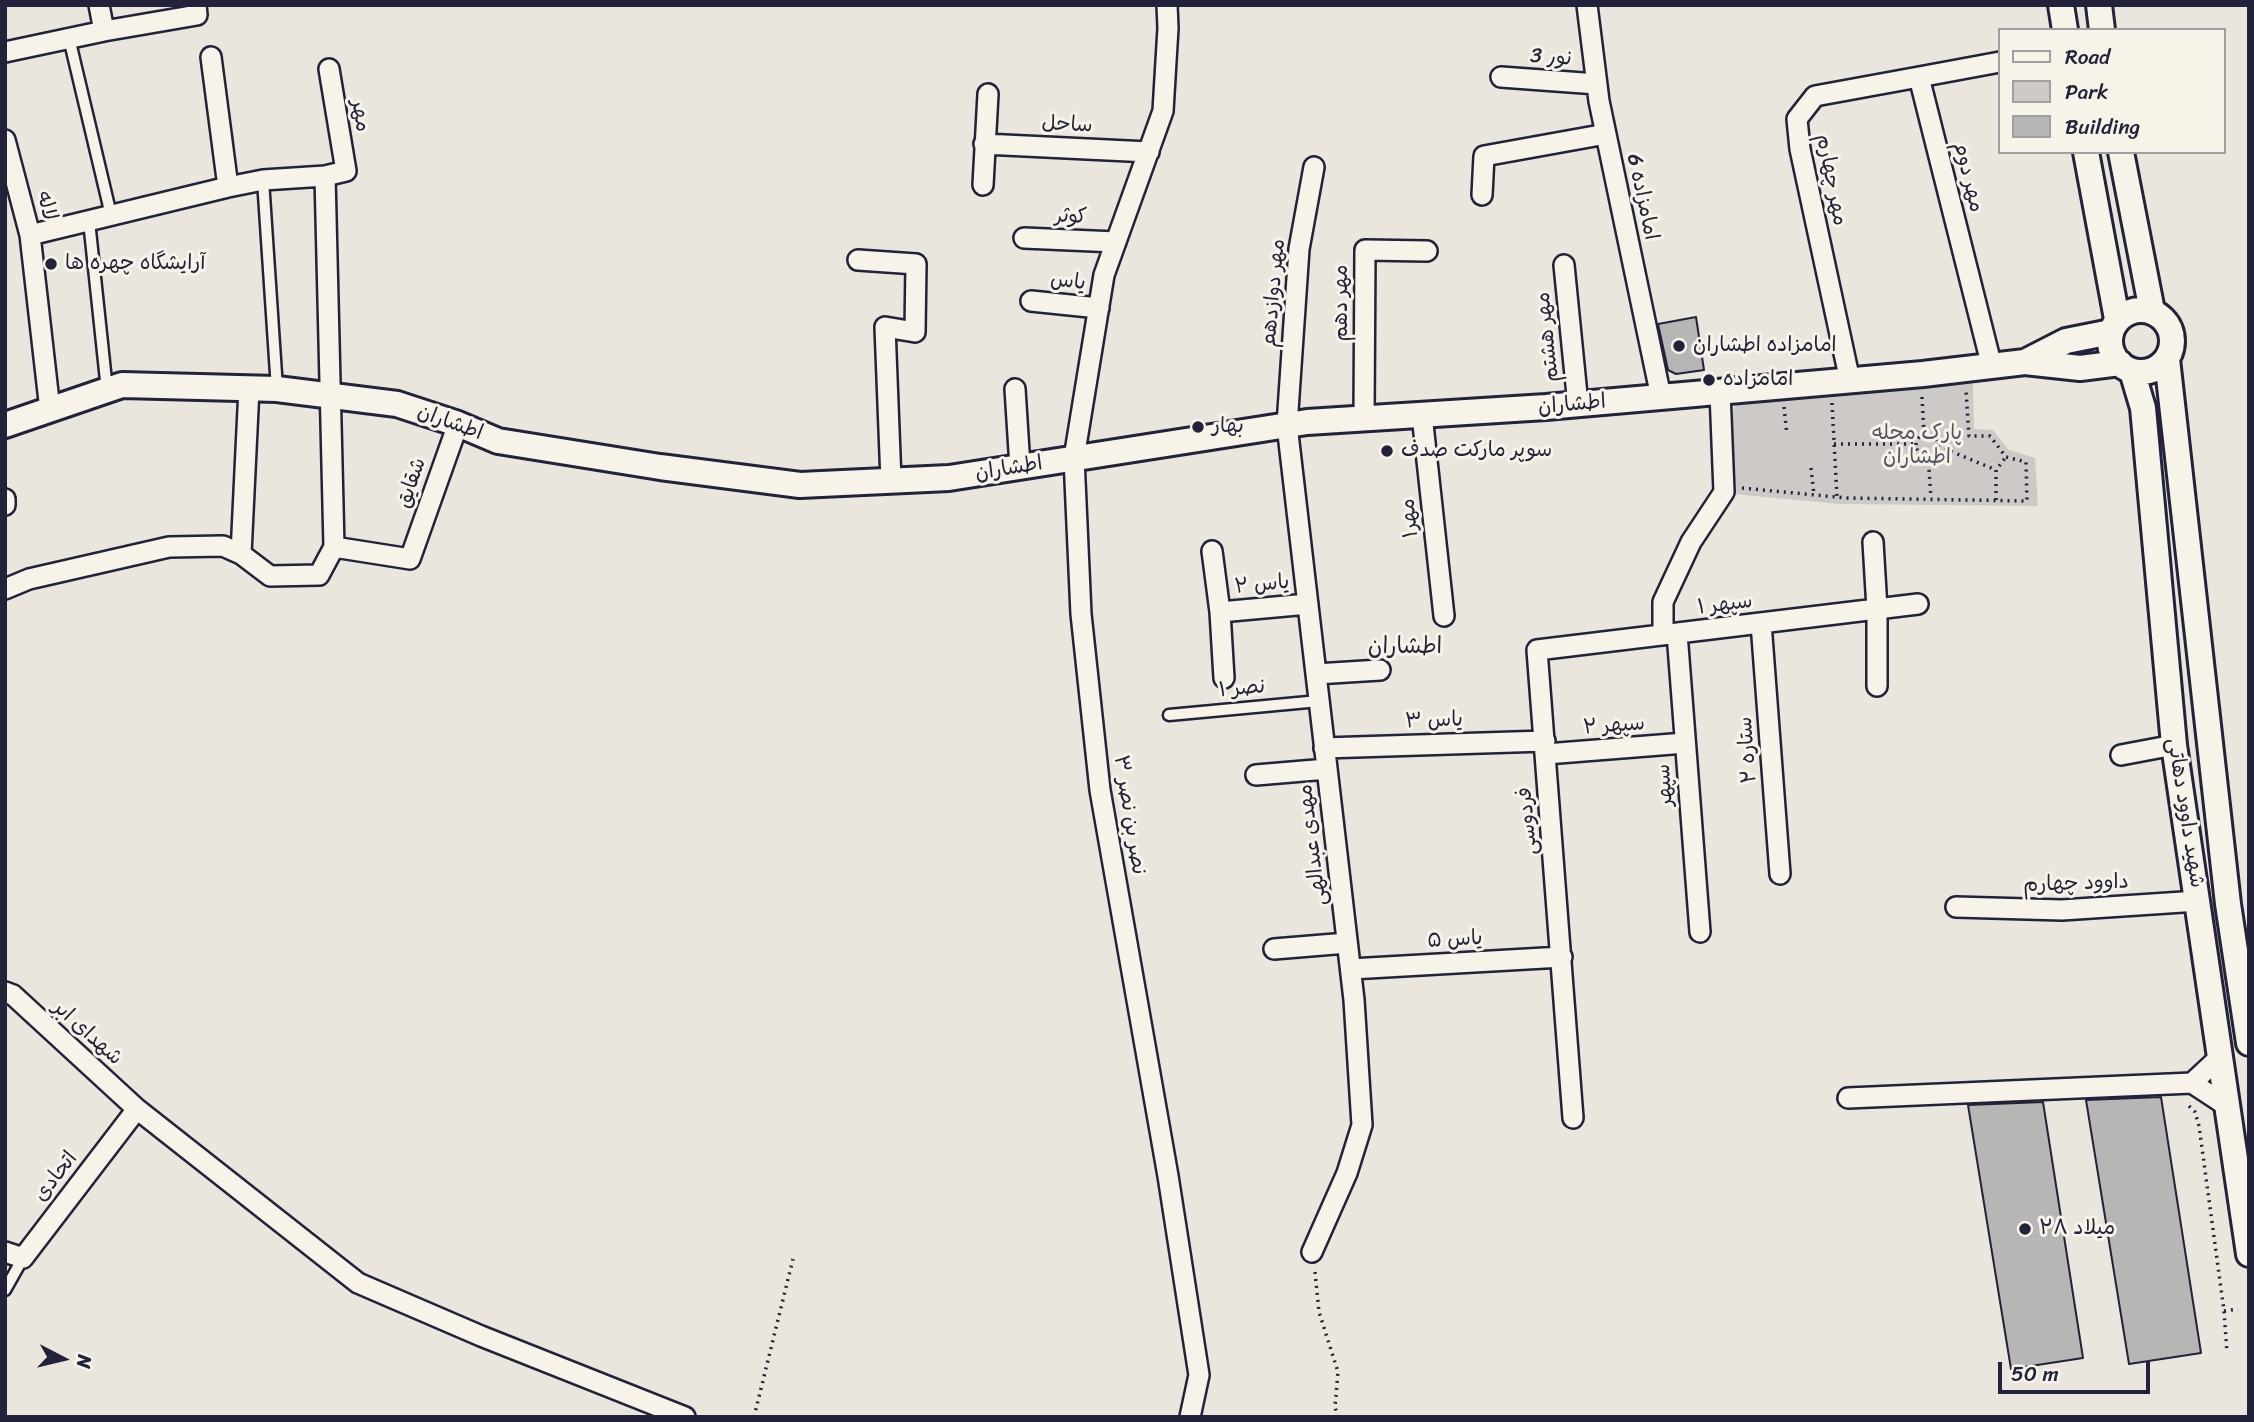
<!DOCTYPE html>
<meta charset="utf-8">
<style>
body{margin:0}
#map{position:relative;width:2254px;height:1422px;overflow:hidden;background:#eae6de;font-family:Sriracha,sans-serif}
canvas{display:block}
.frame{position:absolute;inset:0;border:7px solid #22223b;pointer-events:none}
.legend{position:absolute;left:1998px;top:28px;width:228px;height:126px;box-sizing:border-box;background:#f7f3e8;border:2px solid #a29fa3;margin:0;padding:9px 12px;list-style:none;font-size:21px;color:#22223b}
.legend li{display:flex;align-items:center;gap:14px;height:35px}
.legend b{width:35px;border:2px solid #a29fa3}
.north{position:absolute;left:28px;top:1324px;width:70px;height:70px;-webkit-text-stroke:5px #f7f3e8;paint-order:stroke;rotate:97deg;font-size:19px;font-weight:700;line-height:28px;text-align:center;color:#22223b}
.north::after{content:'';display:block;margin:auto;width:24px;height:32px;background:#22223b;clip-path:polygon(50% 0,100% 100%,50% 72%,0 100%)}
.scale{position:absolute;left:1998px;top:1362px;width:152px;height:32px;box-sizing:border-box;border:4px solid #22223b;border-top:0;padding-left:9px;font-size:21px;line-height:24px;white-space:nowrap;color:#22223b;-webkit-text-stroke:5px #f7f3e8;paint-order:stroke}
</style>
<div id="map">
<canvas width="2254" height="1422"></canvas>
<div class="frame"></div>
<ul class="legend">
<li><b style="height:9px;background:#f7f3e8"></b>Road</li>
<li><b style="height:19px;background:#cdc9c6"></b>Park</li>
<li><b style="height:19px;background:#b8b6b5"></b>Building</li>
</ul>
<div class="north">N</div>
<div class="scale">50 m</div>
</div>
<script>
const ctx = document.querySelector('canvas').getContext('2d');
ctx.lineJoin = 'round';
function paint(path, color) { ctx.fillStyle = color; ctx.fill(path, 'evenodd'); }
const poly = rows => new Path2D(rows.map(r => 'M' + r).join(''));
function stroke(path, color, width, dash) { ctx.strokeStyle = color; ctx.lineWidth = width; ctx.lineCap = dash ? 'butt' : 'round'; ctx.setLineDash(dash || []); ctx.stroke(path); }
function write(font, color, halo, rows, align = 'center') {
  ctx.font = font + ' Sriracha,"Playpen Sans Arabic",sans-serif'; ctx.lineWidth = 6; ctx.setLineDash([]); ctx.textBaseline = 'middle'; ctx.strokeStyle = halo; ctx.fillStyle = color; for (const [text, x, y, turn = 0] of rows) {
    ctx.save(); ctx.translate(x, y); ctx.rotate((+turn || 0) * Math.PI / 180); ctx.textAlign = isNaN(turn) ? turn : align; if (halo) ctx.strokeText(text, 0, 0); ctx.fillText(text, 0, 0); ctx.restore();
  }
}
paint(poly([
 [1973,383,1974,429,1993,430,2009,450,2035,458,2038,506,1840,504,1732,494,1726,418,1739,402]
]), '#cdc9c6');
const building = poly([
 [1696,317,1704,370,1676,374,1668,370,1658,324,1696,317],
 [2161,1097,2201,1353,2129,1364,2086,1100,2161,1097],
 [2043,1102,2083,1358,2011,1369,1968,1105,2043,1102]
]);
paint(building, '#b8b6b5');
stroke(building, '#22223b', 2);
const service = poly([
 [69,38,111,215],
 [263,180,277,389],
 [89,221,107,390],
 [1169,715,1319,701],
 [5,1290,23,1258]
]);
const minor = poly([
 [99,5,104,31],
 [1167,5,1168,28,1163,111,1104,275,1074,458,1081,614,1100,790,1168,1176,1199,1375,1190,1417],
 [1587,5,1599,101,1661,397],
 [5,52,104,31,197,15,196,5],
 [211,57,228,187],
 [1501,77,1597,84],
 [5,140,30,235,50,410],
 [984,144,1149,152],
 [325,176,334,547],
 [983,185,988,94],
 [1482,195,1484,156,1606,134],
 [30,235,228,187,263,180,325,176,346,171,329,69],
 [1024,238,1116,242],
 [858,260,916,264,915,332,885,327,891,481],
 [1564,265,1578,405],
 [1031,301,1099,308],
 [1992,367,1919,77,2000,62],
 [1850,381,1800,149,1797,119,1815,96,1919,77],
 [1015,389,1020,467],
 [1422,415,1444,616],
 [1364,418,1365,250,1427,251],
 [5,499,5,505],
 [1873,542,1877,609,1877,686],
 [1212,551,1220,612,1224,678],
 [241,554,249,388],
 [5,589,29,579,169,547,223,546,241,554,270,576,319,575,334,547,410,559,458,424],
 [1220,612,1308,604],
 [1761,623,1780,874],
 [1677,633,1700,932],
 [1663,635,1663,602,1691,542,1724,492,1720,392],
 [1316,674,1380,670],
 [1324,748,1545,741],
 [1546,754,1685,743],
 [2121,755,2174,745],
 [1256,775,1327,769],
 [1956,907,2062,910,2198,901],
 [1274,949,1347,943],
 [1351,969,1562,957],
 [5,992,13,995,137,1109,358,1283,481,1336,685,1417],
 [2220,1057,2192,1083,2227,1106],
 [1848,1098,2192,1083],
 [1573,1118,1537,650,1918,604],
 [5,1252,23,1258,137,1109],
 [1312,1252,1347,1173,1362,1125,1354,1000,1287,425,1299,249,1314,167]
]);
const tertiary = poly([
 [2061,5,2065,30],
 [2099,5,2102,30],
 [2086,152,2117,319],
 [2121,152,2152,311],
 '2110 341a31 31 0 1 1 62 0a31 31 0 1 1-62 0Z',
 [2167,359,2228,904,2249,1043],
 [2025,362,2066,341,2111,332],
 [2132,371,2143,408,2174,745,2249,1254],
 [5,425,122,385,277,389,397,404,458,424,498,441,660,467,800,485,949,478,1307,422,1546,407,1923,374,2025,362,2080,368,2120,363]
]);
stroke(service, '#22223b', 15);
stroke(minor, '#22223b', 24);
stroke(tertiary, '#22223b', 30);
stroke(poly([
 [1922,397,1924,434],
 [1832,403,1837,497],
 [1784,407,1787,435],
 '1916 445a11 11 0 1 1 22 0a11 11 0 1 1-22 0Z',
 [1834,444,1915,444],
 [1938,446,1996,470],
 [1928,456,1931,498],
 [1811,468,1814,495],
 [1742,488,1847,498,2027,501,2026,462,2006,457,1990,436,1969,436,1966,391,1965,392],
 [1996,500,1996,470,2006,457],
 [2189,1106,2195,1112,2199,1126,2224,1311,2227,1353],
 [1315,1272,1319,1312,1338,1372,1335,1407,1338,1417],
 [2224,1311,2238,1309],
 [754,1417,793,1259]
]), '#22223b', 3.5, [2, 5]);
stroke(service, '#f7f3e8', 10);
stroke(minor, '#f7f3e8', 19);
stroke(tertiary, '#f7f3e8', 24);
for (const [x, y, r, color] of [
 [51,264,7,"#22223b"],
 [1679,346,7,"#22223b"],
 [1709,380,7,"#22223b"],
 [1198,427,7,"#22223b"],
 [1387,451,7,"#22223b"],
 [2025,1229,7,"#22223b"]
]) { const dot = new Path2D(); dot.arc(x, y, r, 0, 2 * Math.PI); ctx.fillStyle = color; ctx.fill(dot); stroke(dot, '#f7f3e8', 2.5); }
write('21px', '#22223b', '#f7f3e8', [
 ["نور 3",1551,58,4],
 ["مهر",360,116,81],
 ["ساحل",1067,125,3],
 ["مهر دوم",1968,177,76],
 ["مهر چهارم",1831,180,79],
 ["امامزاده 6",1642,197,78],
 ["لاله",46,206,76],
 ["کوثر",1071,217,3],
 ["یاس",1068,282,6],
 ["مهر دوازدهم",1274,293,-85],
 ["مهر دهم",1342,303,-90],
 ["مهر هشتم",1548,337,-96],
 ["اطشاران",1572,405,-5],
 ["اطشاران",450,423,20],
 ["اطشاران",1009,469,-9],
 ["شقایق",412,483,-71],
 ["مهر۱",1410,518,-96],
 ["یاس ۲",1262,585,-5],
 ["سپهر ۱",1725,605,-7],
 ["نصر ۱",1242,689,-5],
 ["یاس ۳",1434,721,-2],
 ["سپهر ۲",1614,726,-4],
 ["ستاره ۲",1748,750,-94],
 ["سپهر",1665,785,-94],
 ["شهید داوود دهاتی",2185,813,81],
 ["نصر بن نصر ۳",1129,815,81],
 ["فردوسی",1528,821,-95],
 ["مهدی عبدالهی",1313,845,-97],
 ["داوود چهارم",2076,884,-2],
 ["یاس ۵",1455,940,-3],
 ["شهدای ابر",87,1033,42],
 ["اتحادی",56,1177,-52]
]);
write('21px', '#22223b', '#f7f3e8', [
 ["آرایشگاه چهره ها",65,264],
 ["امامزاده اطشاران",1693,346],
 ["امامزاده",1723,380],
 ["بهار",1212,427],
 ["سوپر مارکت صدف",1401,451],
 ["میلاد ۲۸",2039,1229]
], 'left');
write('21px', '#555465', '#f7f3e8', [
 ["پارک محله",1917,434],
 ["اطشاران",1917,458]
]);
write('23px', '#22223b', '#f7f3e8', [
 ["اطشاران",1405,647]
]);
</script>
